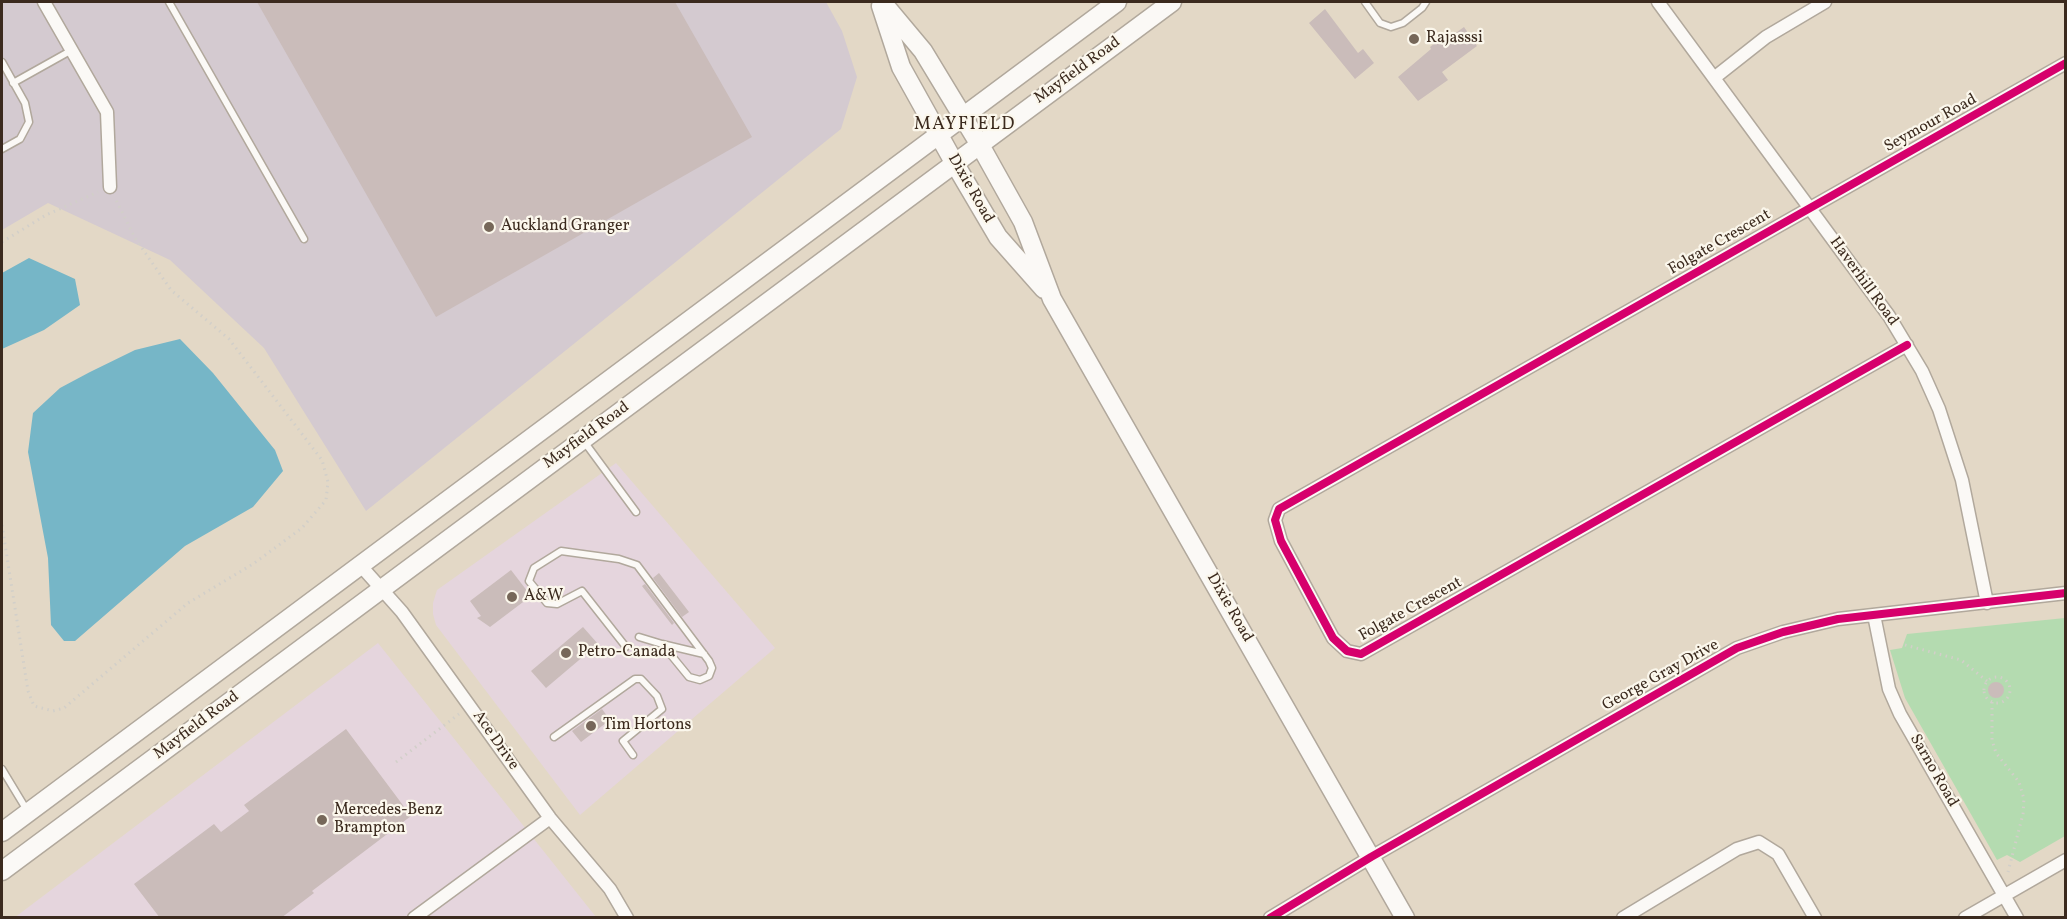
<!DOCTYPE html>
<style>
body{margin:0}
#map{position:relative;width:2067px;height:919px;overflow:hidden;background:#e3d8c6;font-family:Vollkorn,serif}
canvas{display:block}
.frame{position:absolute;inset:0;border:3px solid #3b2a1e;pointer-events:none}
</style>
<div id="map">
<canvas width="2067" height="919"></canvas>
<div class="frame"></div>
</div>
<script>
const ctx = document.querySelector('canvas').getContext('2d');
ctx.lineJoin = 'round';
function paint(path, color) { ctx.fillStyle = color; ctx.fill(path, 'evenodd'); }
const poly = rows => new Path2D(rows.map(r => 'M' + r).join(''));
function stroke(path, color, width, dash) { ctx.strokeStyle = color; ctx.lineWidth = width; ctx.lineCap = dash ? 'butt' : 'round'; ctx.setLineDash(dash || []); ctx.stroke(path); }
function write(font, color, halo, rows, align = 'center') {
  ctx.font = font + ' Vollkorn,serif'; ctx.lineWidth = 4.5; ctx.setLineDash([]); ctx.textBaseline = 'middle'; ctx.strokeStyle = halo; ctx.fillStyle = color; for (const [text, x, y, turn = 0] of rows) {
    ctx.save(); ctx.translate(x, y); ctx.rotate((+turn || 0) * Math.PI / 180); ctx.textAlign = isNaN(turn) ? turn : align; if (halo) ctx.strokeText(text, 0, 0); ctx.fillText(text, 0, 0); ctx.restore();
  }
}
paint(poly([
 [616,463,775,648,580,815,436,625,433,614,433,603,437,590],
 [378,643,596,917,14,918]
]), '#e5d5dd');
paint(poly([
 [2,2,826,2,842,31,857,77,841,129,366,511,264,348,170,260,48,203,2,230]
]), '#d4cad0');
paint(poly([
 [2065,618,2065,836,2020,862,2007,855,1997,860,1905,698,1890,650,1902,648,1907,634]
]), '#b4dbb0');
paint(poly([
 [29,258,75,279,80,305,44,330,2,349,2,273],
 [180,339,213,373,275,450,283,471,253,507,185,546,75,641,64,641,51,625,48,558,28,452,33,413,60,388,90,372,135,350]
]), '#76b6c7');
paint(poly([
 [257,2,675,2,752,137,436,317],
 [1325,9,1358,53,1363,49,1374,63,1355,79,1309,23],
 [1464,27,1477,46,1442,72,1448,80,1418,101,1398,77,1431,49,1430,47,1447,34,1450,37],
 [511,570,531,596,490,627,477,618,481,616,470,601],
 [659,573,689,612,682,617,653,578],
 [645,584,674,623,672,625,642,586],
 [583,627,598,644,546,688,531,671],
 '1988 690a8 8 0 1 1 16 0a8 8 0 1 1-16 0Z',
 [602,709,610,720,581,742,572,731],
 [346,729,411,816,312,891,314,893,281,918,160,918,134,884,214,824,221,832,249,811,244,805]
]), '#cabcba');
const service = poly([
 [169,2,304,239],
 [1365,2,1380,23,1391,27,1403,23,1422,8,1426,2],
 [2,62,25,103,29,122,20,139,2,149],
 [13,83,72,50],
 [583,440,636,512],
 [662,644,704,654],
 [626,647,582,591,557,604,547,603,529,581,534,568,561,551,619,559,637,565,709,661,712,668,709,676,700,680,689,677,662,644,639,637],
 [554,737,635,679,641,679,657,696,662,709,623,741,633,755],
 [2,769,28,812]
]);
const minor = poly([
 [44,2,107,112,110,187],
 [1658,2,1889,316,1922,371,1939,409,1962,480,1987,603],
 [1714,78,1766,37,1825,2],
 [1907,345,1361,654,1347,651,1333,638,1281,541,1275,520,1279,509,2066,63],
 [361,566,402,612,550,818,610,889,627,918],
 [1874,615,1889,689,1900,714,2017,918],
 [414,918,550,818],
 [1270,918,1371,857,1737,648,1783,632,1838,619,2066,593],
 [1623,918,1737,849,1759,842,1778,854,1815,918],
 [1965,918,2066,860]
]);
const secondary = poly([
 [882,2,923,51,980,145,1023,222,1052,299,1405,918],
 [881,6,901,67,955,164,998,237,1044,289],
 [2,832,1117,2],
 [2,871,1172,2]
]);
stroke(service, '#b1a89c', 9);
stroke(minor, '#b1a89c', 15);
stroke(secondary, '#b1a89c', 21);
stroke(poly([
 [2,242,46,215,98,192],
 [2,525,28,691,34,706,53,711,64,708,188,603,253,564,302,528,326,500,328,482,322,460,229,339,171,290,135,238,115,198],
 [1905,645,1961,660,1987,681],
 '1984 690a13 13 0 1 1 26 0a13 13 0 1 1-26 0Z',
 [1992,702,1992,740,1996,753,2019,782,2024,799,2023,814,2008,872],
 [396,762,459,714]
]), '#d2cfc9', 3, [1.5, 4.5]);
stroke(service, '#fbf9f6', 6);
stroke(minor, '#fbf9f6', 12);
stroke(secondary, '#fbf9f6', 18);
stroke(poly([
 [1907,345,1361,654,1347,651,1333,638,1281,541,1275,520,1279,509,2066,63],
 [1270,918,1371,857,1737,648,1783,632,1838,619,2066,593]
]), '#d6006c', 8);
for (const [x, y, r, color] of [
 [1414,39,6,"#766759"],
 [489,227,6,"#766759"],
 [512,597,6,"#766759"],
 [566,653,6,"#766759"],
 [591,726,6,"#766759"],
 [322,820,6,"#766759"]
]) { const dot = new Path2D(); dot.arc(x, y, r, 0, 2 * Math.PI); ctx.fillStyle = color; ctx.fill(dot); stroke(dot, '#fbf7ec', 2); }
write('16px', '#3b2a1e', '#fbf7ec', [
 ["Rajasssi",1426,39],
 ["Auckland Granger",501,227],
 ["A&W",524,597],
 ["Petro-Canada",578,653],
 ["Tim Hortons",603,726],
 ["Mercedes-Benz",334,811],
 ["Brampton",334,829]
], 'left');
write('16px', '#3b2a1e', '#fbf7ec', [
 ["Mayfield Road",1078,71,-36],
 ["Seymour Road",1931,124,-29],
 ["Dixie Road",970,189,60],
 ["Folgate Crescent",1720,243,-30],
 ["Haverhill Road",1863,282,54],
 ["Mayfield Road",587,436,-36],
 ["Dixie Road",1229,608,60],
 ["Folgate Crescent",1411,610,-29],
 ["George Gray Drive",1661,676,-29],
 ["Mayfield Road",197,726,-37],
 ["Ace Drive",495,741,55],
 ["Sarno Road",1933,771,60]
]);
ctx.letterSpacing = '1.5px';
write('18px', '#3b2a1e', '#fbf7ec', [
 ["MAYFIELD",965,126]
]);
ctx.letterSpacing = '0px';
</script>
